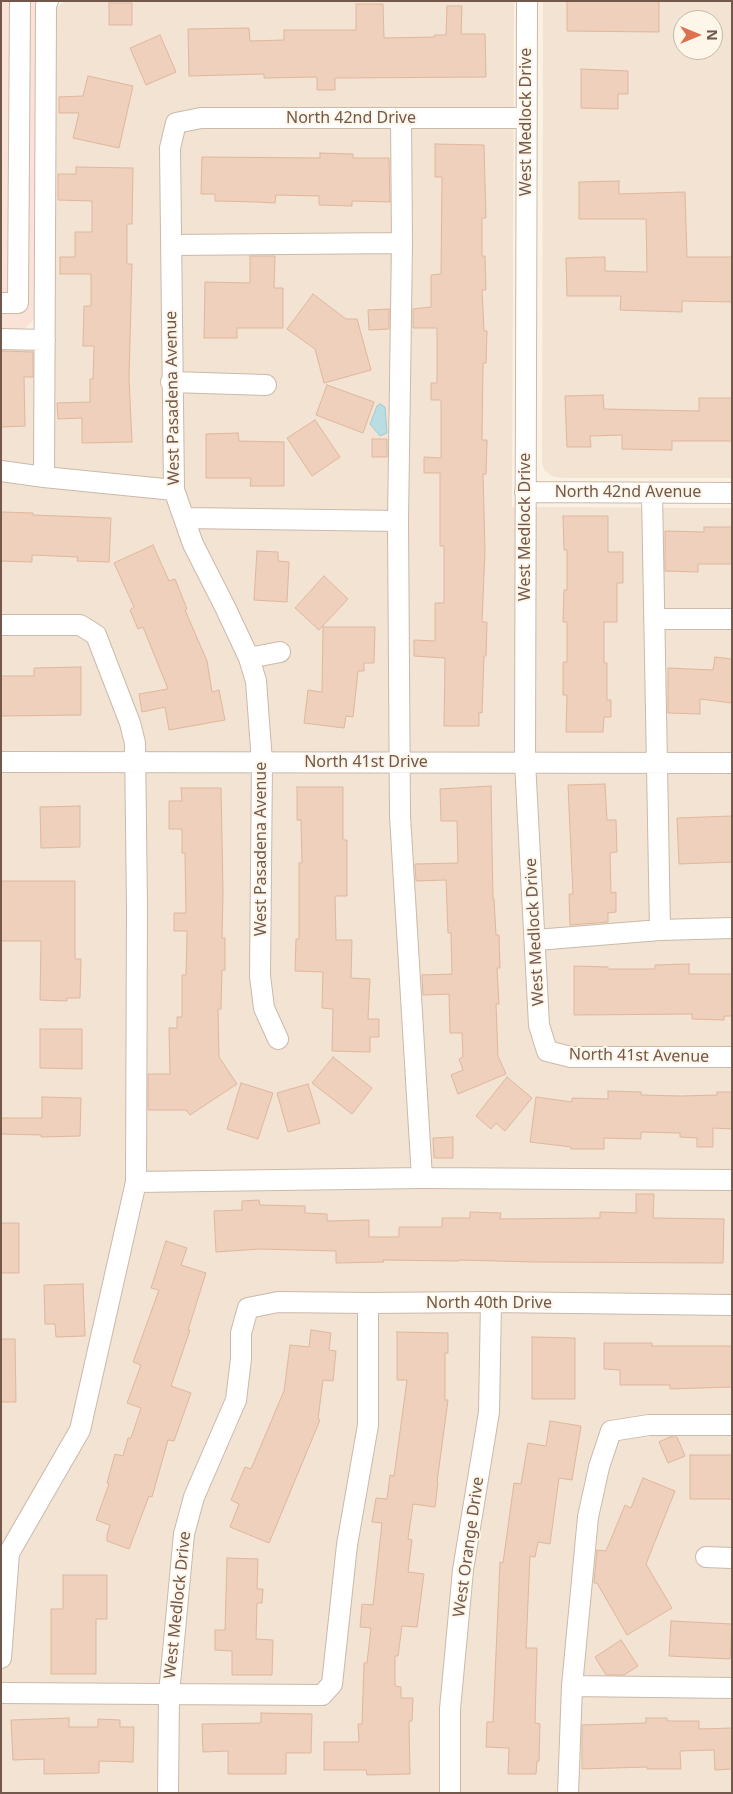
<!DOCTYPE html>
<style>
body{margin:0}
#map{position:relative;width:733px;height:1794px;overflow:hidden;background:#fbf1e3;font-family:"Noto Sans",sans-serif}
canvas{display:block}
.frame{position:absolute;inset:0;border:2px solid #71584b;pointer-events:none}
.north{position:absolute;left:673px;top:10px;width:50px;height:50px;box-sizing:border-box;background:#fef6e9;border:1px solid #c6b7aa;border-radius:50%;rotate:90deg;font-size:14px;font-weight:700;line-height:20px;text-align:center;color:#71584b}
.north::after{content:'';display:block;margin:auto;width:18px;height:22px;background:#de6f4f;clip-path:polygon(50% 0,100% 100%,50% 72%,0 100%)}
</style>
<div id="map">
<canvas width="733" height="1794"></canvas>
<div class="frame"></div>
<div class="north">N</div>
</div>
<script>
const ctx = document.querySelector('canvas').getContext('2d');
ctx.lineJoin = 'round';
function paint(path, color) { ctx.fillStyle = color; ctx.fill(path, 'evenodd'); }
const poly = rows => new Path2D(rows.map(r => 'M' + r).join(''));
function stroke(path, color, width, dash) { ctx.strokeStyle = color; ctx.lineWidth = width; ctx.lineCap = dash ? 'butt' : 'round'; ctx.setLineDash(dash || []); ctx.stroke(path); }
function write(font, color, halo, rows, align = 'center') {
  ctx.font = font + ' "Noto Sans",sans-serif'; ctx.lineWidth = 4; ctx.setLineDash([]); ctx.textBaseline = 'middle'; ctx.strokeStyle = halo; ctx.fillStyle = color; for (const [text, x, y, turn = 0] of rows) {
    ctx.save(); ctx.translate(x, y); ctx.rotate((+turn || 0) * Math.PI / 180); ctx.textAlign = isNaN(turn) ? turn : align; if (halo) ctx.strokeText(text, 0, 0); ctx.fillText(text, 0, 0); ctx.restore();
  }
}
paint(poly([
 [65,1,514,1,512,507,732,508,732,1793,1,1793,1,350,53,350,55,9],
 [543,1,732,1,732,478,566,478,554,477,545,471,542,464],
 [683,20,713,20,713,50,683,50]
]), '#f2e3d2');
paint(poly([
 [1,1,36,1,36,318,24,329,1,329]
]), '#fae2d7');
const water = poly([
 [380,404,385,407,387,433,380,436,370,424,377,406,380,404]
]);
paint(water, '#b9dde3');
stroke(water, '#a0ccd4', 1);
const building = poly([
 [567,1,659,1,659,32,567,31,567,1],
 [109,3,132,3,132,25,109,25,109,3],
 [356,4,383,4,384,38,435,37,434,35,446,35,447,6,462,6,461,34,485,34,486,77,335,78,335,90,317,90,317,77,264,78,264,74,189,76,188,29,249,28,250,41,284,40,284,30,356,30,356,4],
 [160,35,176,72,146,85,130,48,160,35],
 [581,69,628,71,628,94,618,94,618,109,581,108,581,69],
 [88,76,133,86,119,148,73,138,79,113,59,113,59,97,83,96,88,76],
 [435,144,484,145,486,218,482,218,482,256,485,256,486,290,482,290,484,331,487,331,486,363,483,363,482,440,487,440,486,474,483,474,485,551,482,622,487,622,486,656,484,656,482,713,479,712,479,726,444,726,445,658,414,656,414,640,435,641,435,603,444,603,444,546,440,546,440,473,424,473,424,457,441,458,441,400,431,400,431,383,437,383,437,328,413,328,413,309,431,307,431,275,441,274,442,177,435,177,435,144],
 [320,153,353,154,353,158,389,158,390,202,352,201,352,206,319,205,319,196,276,195,275,203,257,202,215,201,215,194,201,194,202,157,320,158,320,153],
 [76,167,133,168,132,224,127,224,127,264,132,264,129,378,132,442,82,443,82,418,58,419,57,403,90,402,90,379,93,379,94,346,83,346,84,306,91,306,91,274,60,274,60,257,75,257,75,232,92,232,92,201,58,200,58,174,76,174,76,167],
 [619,181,619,194,685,192,687,257,732,257,732,302,682,301,682,312,620,310,621,296,567,296,566,258,605,257,605,271,647,272,646,219,579,219,579,182,619,181],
 [250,256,275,256,274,288,283,288,283,328,237,328,237,338,204,338,205,282,250,283,250,256],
 [313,294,346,319,357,319,371,370,324,383,315,349,287,329,313,294],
 [389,309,389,329,369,330,368,310,389,309],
 [1,351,33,352,33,377,24,377,25,426,1,427,1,351],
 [327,385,374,402,363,433,316,415,327,385],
 [603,395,604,409,699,411,699,398,732,398,732,441,672,441,672,450,622,449,622,435,590,436,591,447,567,447,565,396,603,395],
 [315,420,340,457,312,476,287,438,315,420],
 [238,433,239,441,284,442,284,486,250,486,251,478,206,478,206,434,238,433],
 [372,439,387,439,387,457,372,457,372,439],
 [1,512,33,513,33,515,111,518,109,562,77,561,78,557,32,555,32,562,1,561,1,512],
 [563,516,608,516,608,552,623,552,623,583,617,583,617,622,604,622,604,663,607,663,607,700,611,700,611,717,604,717,603,732,566,732,567,695,563,695,563,662,567,662,567,622,563,622,564,590,567,590,567,550,564,550,563,516],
 [704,527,732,527,732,564,698,564,698,572,665,571,665,531,704,532,704,527],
 [153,545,169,581,175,579,187,609,185,610,207,661,212,692,219,690,225,720,169,730,165,707,142,712,139,694,168,689,143,627,138,629,130,610,134,607,114,563,153,545],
 [257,551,278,552,278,561,289,562,287,602,254,600,257,551],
 [324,576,348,599,319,630,295,608,324,576],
 [323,627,375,627,374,663,364,663,364,671,358,671,353,717,346,716,344,728,304,723,308,690,322,692,323,627],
 [715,657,732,659,732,703,700,699,700,714,668,713,668,668,713,670,715,657],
 [81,667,81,715,1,716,1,676,34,676,34,668,81,667],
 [605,784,607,820,616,820,617,852,610,853,611,893,616,892,616,912,608,913,608,922,570,925,569,894,573,894,568,785,605,784],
 [491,786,493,899,494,899,496,935,499,935,500,968,497,968,499,1004,496,1004,498,1056,506,1074,458,1094,451,1075,463,1070,459,1059,463,1057,462,1033,450,1033,449,994,423,995,422,975,452,974,451,933,448,933,446,880,416,881,415,864,458,863,457,821,441,821,440,789,491,786],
 [297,787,343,787,343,840,347,840,347,896,335,896,336,940,352,940,351,978,370,979,368,1019,379,1019,379,1037,370,1037,370,1052,332,1051,333,1009,322,1008,323,972,295,971,296,939,299,939,299,863,302,863,301,820,297,820,297,787],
 [181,788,221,788,223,893,222,938,225,938,225,970,222,970,221,1009,218,1009,219,1057,237,1084,190,1115,186,1110,148,1110,148,1074,170,1074,169,1028,177,1028,177,1017,182,1017,182,975,186,975,187,931,174,931,174,913,186,913,185,853,182,853,182,829,169,829,169,801,182,801,181,788],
 [80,806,80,847,41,848,40,807,80,806],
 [732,816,732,862,679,864,677,818,732,816],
 [1,881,75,881,75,959,81,959,80,998,67,998,67,1001,40,1000,41,941,1,941,1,881],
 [689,964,689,974,732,974,732,1016,724,1016,724,1020,692,1019,692,1014,574,1015,574,966,608,967,608,969,655,969,655,965,689,964],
 [40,1029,82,1029,82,1069,40,1068,40,1029],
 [333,1057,372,1088,352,1114,312,1083,333,1057],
 [507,1077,532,1098,505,1131,496,1123,491,1129,476,1116,507,1077],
 [241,1083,273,1093,258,1139,227,1129,241,1083],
 [308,1084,320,1123,288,1132,277,1093,308,1084],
 [608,1091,641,1092,641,1095,681,1096,717,1095,717,1092,732,1092,732,1129,713,1128,713,1147,697,1147,697,1138,680,1137,680,1133,641,1132,641,1139,604,1138,604,1149,571,1149,571,1147,530,1142,536,1097,572,1102,572,1098,608,1099,608,1091],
 [42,1097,81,1098,80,1136,41,1137,41,1135,1,1134,1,1118,42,1118,42,1097],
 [453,1137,453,1158,434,1158,433,1138,453,1137],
 [636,1194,654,1194,653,1218,724,1219,723,1263,535,1262,459,1260,459,1261,383,1260,384,1262,336,1263,336,1251,260,1249,216,1252,214,1211,242,1210,242,1201,259,1200,260,1205,305,1206,305,1213,327,1214,327,1221,369,1220,369,1237,399,1237,399,1227,442,1227,442,1218,470,1218,470,1212,501,1213,500,1219,600,1218,600,1212,636,1213,636,1194],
 [1,1223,19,1223,19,1273,1,1273,1,1223],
 [166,1241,187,1248,181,1265,206,1273,188,1330,190,1330,171,1386,191,1393,174,1441,168,1440,152,1497,149,1496,129,1549,107,1541,107,1535,110,1525,96,1520,109,1484,107,1483,115,1454,123,1456,128,1438,131,1438,141,1408,127,1403,141,1365,133,1362,159,1290,151,1288,166,1241],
 [83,1284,85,1336,56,1337,55,1324,45,1324,44,1285,83,1284],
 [311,1330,331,1333,329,1350,336,1351,333,1381,323,1380,318,1419,320,1420,269,1543,230,1527,239,1504,231,1500,245,1467,251,1469,284,1391,290,1345,309,1347,311,1330],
 [397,1332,448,1333,448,1353,445,1353,445,1400,448,1400,437,1482,438,1482,435,1507,413,1504,408,1539,412,1540,408,1572,424,1574,417,1627,402,1626,398,1656,395,1656,395,1686,401,1687,401,1698,413,1698,412,1721,409,1721,410,1774,367,1775,366,1770,324,1770,324,1742,359,1742,358,1724,362,1724,364,1663,367,1663,371,1628,360,1627,362,1604,373,1605,382,1523,372,1522,376,1498,387,1499,390,1475,394,1476,407,1380,397,1380,397,1332],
 [532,1337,575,1338,575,1399,532,1399,532,1337],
 [1,1339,15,1339,16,1402,1,1402,1,1339],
 [604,1343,652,1343,652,1346,732,1346,732,1387,670,1389,670,1385,620,1385,620,1370,604,1369,604,1343],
 [550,1421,581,1426,572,1480,559,1478,550,1544,538,1542,535,1557,530,1556,526,1648,537,1648,535,1723,540,1724,539,1761,537,1761,536,1774,508,1774,509,1748,486,1747,487,1722,493,1722,500,1562,503,1563,514,1483,521,1484,528,1443,546,1446,550,1421],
 [670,1437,677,1437,685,1456,668,1463,659,1442,670,1437],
 [690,1455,732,1455,732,1499,690,1499,690,1455],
 [643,1478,675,1491,646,1564,672,1608,627,1635,597,1583,594,1583,597,1550,606,1551,625,1505,631,1508,643,1478],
 [227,1558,258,1559,257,1589,263,1589,262,1603,257,1603,256,1639,273,1640,272,1675,232,1675,232,1651,215,1650,215,1630,225,1630,227,1558],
 [63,1575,107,1575,107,1619,96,1619,96,1674,51,1674,51,1609,63,1609,63,1575],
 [671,1621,732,1624,730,1659,669,1656,671,1621],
 [621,1640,638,1666,624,1675,606,1675,595,1657,621,1640],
 [261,1713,312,1714,311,1753,286,1753,286,1774,228,1774,228,1751,203,1752,202,1724,261,1723,261,1713],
 [69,1718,69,1727,98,1727,98,1719,120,1720,120,1727,134,1727,133,1762,99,1761,99,1773,44,1774,44,1759,13,1760,11,1720,69,1718],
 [646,1718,667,1718,667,1721,699,1721,699,1729,732,1728,732,1769,715,1770,714,1750,680,1751,681,1769,647,1769,647,1767,582,1769,582,1725,646,1723,646,1718]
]);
paint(building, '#eed0bc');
stroke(building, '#e0b79e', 1);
const minor = poly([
 [527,1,525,762,539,1025,547,1051,571,1057,732,1057],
 [401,118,402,243,398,521,400,816,422,1178],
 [171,245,402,243],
 [1,303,18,303,20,1],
 [1,339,45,340],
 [171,382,266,385],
 [1,471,44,477,174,490],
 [44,477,46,5,48,1],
 [525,492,732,493],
 [652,493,660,930],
 [184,518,398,521],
 [654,619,732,619],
 [1,625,80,625,96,635,130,723,135,743,137,908,136,1182,80,1430,9,1553,1,1658],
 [249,658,280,652],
 [1,762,731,763],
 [536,940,660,930,732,928],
 [278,1039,264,1008,260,976,262,762,256,681,249,658,225,607,193,544,174,490,170,148,176,123,201,118,526,118],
 [136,1182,422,1178,732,1180],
 [706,1557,732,1558],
 [572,1686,732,1688],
 [1,1693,322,1695,332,1684,347,1545,368,1425,368,1303],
 [168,1793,169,1694,184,1534,194,1497,236,1400,241,1359,241,1333,248,1308,278,1302,368,1303,491,1302,732,1305],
 [450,1793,450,1709,463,1570,489,1412,491,1302],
 [568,1793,572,1686,588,1517,599,1467,611,1431,649,1425,732,1425]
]);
stroke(minor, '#cbb9aa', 22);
stroke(minor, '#fff', 20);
write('16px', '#71584b', '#fef6e9', [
 ["North 42nd Drive",351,118],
 ["West Medlock Drive",526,122,-90],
 ["West Pasadena Avenue",173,398,-91],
 ["North 42nd Avenue",628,492],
 ["West Medlock Drive",525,527,-90],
 ["North 41st Drive",366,762],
 ["West Pasadena Avenue",261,849,-90],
 ["West Medlock Drive",535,932,-93],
 ["North 41st Avenue",639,1056,1],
 ["North 40th Drive",489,1303],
 ["West Orange Drive",469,1547,-82],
 ["West Medlock Drive",178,1605,-84]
]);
</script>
